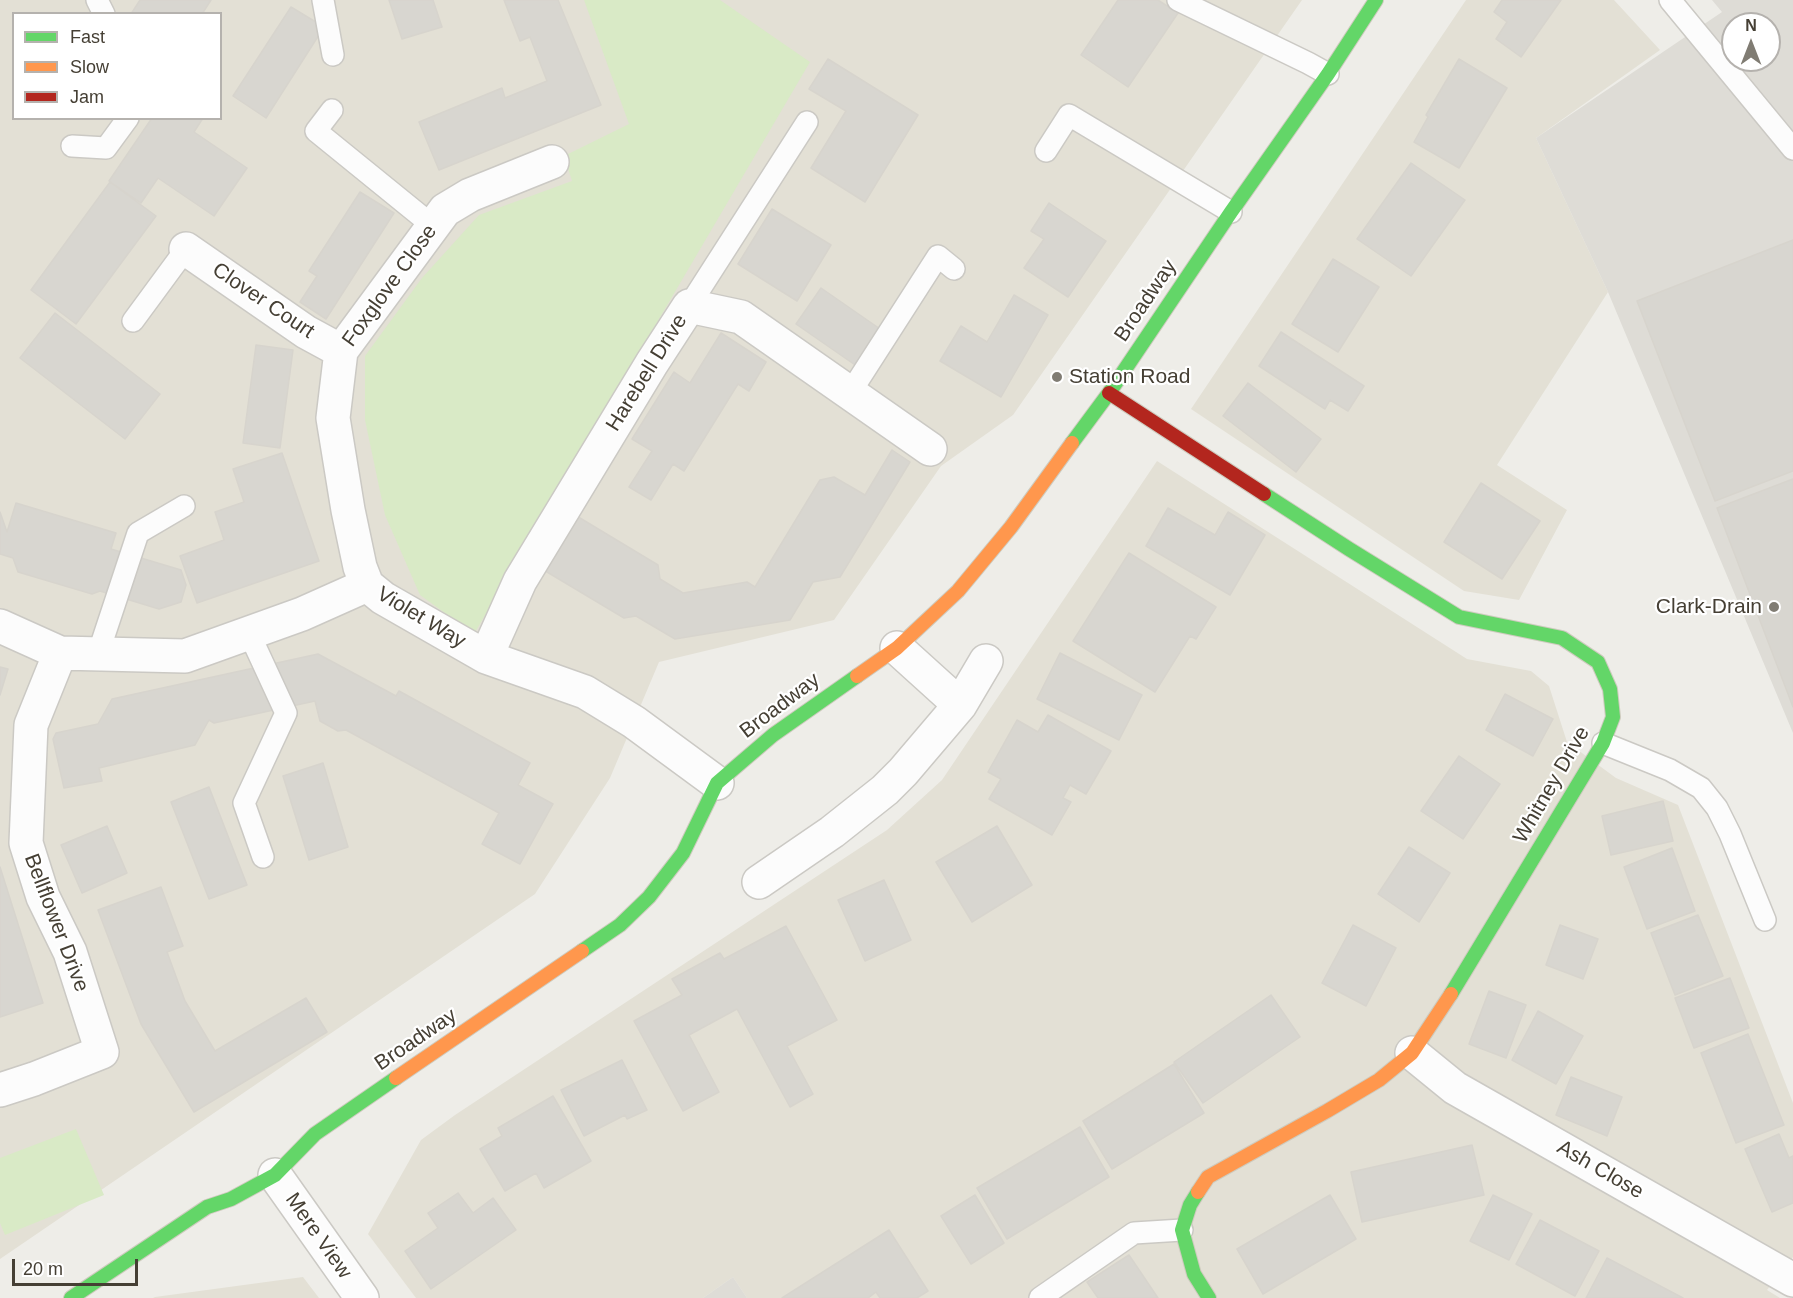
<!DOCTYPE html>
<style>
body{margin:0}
#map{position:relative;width:1793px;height:1298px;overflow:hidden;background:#eeede8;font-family:Helvetica,sans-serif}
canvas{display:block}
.legend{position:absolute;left:12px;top:12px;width:210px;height:108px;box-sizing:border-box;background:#fff;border:2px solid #b5b2ae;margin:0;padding:8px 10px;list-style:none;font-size:18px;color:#453f34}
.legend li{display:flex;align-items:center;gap:12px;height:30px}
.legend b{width:30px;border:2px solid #b5b2ae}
.north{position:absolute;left:1721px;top:12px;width:60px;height:60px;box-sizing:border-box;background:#fff;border:2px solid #b5b2ae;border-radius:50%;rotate:0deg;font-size:16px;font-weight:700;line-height:24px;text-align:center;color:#453f34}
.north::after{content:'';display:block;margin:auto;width:21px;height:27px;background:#807c73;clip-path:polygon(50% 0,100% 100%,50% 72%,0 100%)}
.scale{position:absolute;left:12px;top:1259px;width:126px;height:27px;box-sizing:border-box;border:3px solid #453f34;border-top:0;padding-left:8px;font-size:18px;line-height:21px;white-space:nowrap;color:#453f34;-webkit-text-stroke:4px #fff;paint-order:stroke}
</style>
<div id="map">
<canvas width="1793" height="1298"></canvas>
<ul class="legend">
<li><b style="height:8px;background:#63d668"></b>Fast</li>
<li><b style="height:8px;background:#ff974d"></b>Slow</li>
<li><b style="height:8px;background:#b3261e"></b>Jam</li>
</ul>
<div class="north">N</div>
<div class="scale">20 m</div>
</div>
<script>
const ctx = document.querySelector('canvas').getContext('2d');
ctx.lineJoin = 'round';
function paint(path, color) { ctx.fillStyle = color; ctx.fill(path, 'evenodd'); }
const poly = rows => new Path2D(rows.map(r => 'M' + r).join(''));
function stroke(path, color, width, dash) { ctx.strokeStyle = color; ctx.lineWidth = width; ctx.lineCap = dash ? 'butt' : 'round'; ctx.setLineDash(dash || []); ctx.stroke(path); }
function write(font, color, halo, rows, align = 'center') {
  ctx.font = font + ' Helvetica,sans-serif'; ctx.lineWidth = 4.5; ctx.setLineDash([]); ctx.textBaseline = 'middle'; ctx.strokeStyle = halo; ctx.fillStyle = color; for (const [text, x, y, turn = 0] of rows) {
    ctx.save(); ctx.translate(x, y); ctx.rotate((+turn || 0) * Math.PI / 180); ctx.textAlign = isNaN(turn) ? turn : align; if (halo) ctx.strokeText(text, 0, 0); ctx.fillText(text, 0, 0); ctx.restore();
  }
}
paint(poly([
 [0,0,1302,0,1013,415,941,466,834,620,659,662,610,778,535,894,0,1259],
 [14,14,220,14,220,118,14,118],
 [1466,0,1614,0,1660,50,1536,138,1608,292,1497,465,1567,510,1519,600,1464,591,1191,409],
 [1157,461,1467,659,1531,671,1549,686,1567,742,1616,778,1678,805,1793,1103,1793,1257,1767,1290,1780,1298,747,1298,733,1277,703,1298,416,1298,368,1234,421,1140,455,1115,887,830,942,780],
 [303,1277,319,1298,153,1298,155,1297]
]), '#e3e0d5');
paint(poly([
 [1712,0,1793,0,1793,733,1608,292,1536,138,1722,12],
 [1733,24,1769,24,1769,60,1733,60],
 [733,1277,747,1298,703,1298]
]), '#dedcd6');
paint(poly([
 [584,0,720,0,810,62,474,634,420,595,385,515,365,420,365,356,422,278,479,215,572,181,564,156,629,124],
 [76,1129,104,1195,5,1235,0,1223,0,1158]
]), '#d9eac6');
const building = poly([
 [140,0,211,0,202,14,131,14,140,0],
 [389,0,433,0,442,27,402,39,389,0],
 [504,0,558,0,601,105,439,170,419,122,502,88,505,98,547,81,530,37,520,41,504,0],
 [1118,0,1158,0,1178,13,1128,87,1081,55,1118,0],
 [1502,0,1561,0,1521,57,1496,39,1507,22,1494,12,1502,0],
 [291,7,324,27,266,118,233,96,291,7],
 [828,59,918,115,865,202,811,168,846,111,809,89,828,59],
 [1459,59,1507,88,1459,168,1414,142,1428,117,1426,115,1459,59],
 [152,118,203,118,194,132,247,168,214,216,158,178,141,203,109,181,152,118],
 [1411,163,1465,200,1411,276,1357,239,1411,163],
 [110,182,156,216,76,324,31,290,110,182],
 [360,192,394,213,326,319,300,302,317,276,309,271,360,192],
 [1049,203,1106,241,1068,297,1024,268,1044,239,1031,231,1049,203],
 [772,209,831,245,797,301,738,264,772,209],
 [1793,240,1793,471,1715,501,1637,301,1793,240],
 [1333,259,1379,287,1338,352,1292,324,1333,259],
 [821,288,883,331,858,367,796,324,821,288],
 [1014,295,1048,315,1001,397,940,361,961,326,987,342,1014,295],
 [55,313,160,394,125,439,20,358,55,313],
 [1281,332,1364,386,1348,411,1330,400,1325,409,1259,366,1281,332],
 [721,333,766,362,749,391,738,384,684,471,673,464,651,500,629,487,652,451,632,439,674,372,690,383,721,333],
 [256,345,293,350,280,448,243,443,256,345],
 [1248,383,1321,439,1296,472,1223,416,1248,383],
 [892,450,910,462,840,577,813,582,790,620,675,639,636,616,624,618,542,569,575,515,658,565,660,579,683,593,747,582,755,587,820,480,834,477,865,495,892,450],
 [282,453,319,561,197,603,180,556,224,540,215,512,244,502,233,469,282,453],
 [1793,479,1793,707,1717,508,1793,479],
 [1481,483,1540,521,1502,579,1444,542,1481,483],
 [16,503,116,533,111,549,181,570,186,585,181,602,159,609,100,591,92,594,18,572,13,558,0,554,0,512,7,532,16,503],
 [1168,508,1215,535,1228,512,1265,535,1230,595,1146,546,1168,508],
 [1129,553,1216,607,1196,639,1190,636,1155,692,1073,641,1129,553],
 [1060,653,1142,695,1119,740,1037,699,1060,653],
 [318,654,396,696,399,691,530,763,518,785,553,804,520,864,482,844,499,813,346,730,338,731,320,721,315,701,214,723,209,720,195,745,99,768,102,781,64,788,53,739,56,733,98,724,112,699,318,654],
 [0,667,8,669,0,695,0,667],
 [1505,694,1553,719,1533,756,1486,730,1505,694],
 [1048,715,1111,751,1086,794,1070,785,1063,798,1071,802,1052,835,989,799,1001,779,988,772,1017,720,1038,732,1048,715],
 [1459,756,1500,784,1463,839,1421,811,1459,756],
 [323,763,348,847,309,860,283,776,323,763],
 [209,787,247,885,209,899,171,802,209,787],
 [1663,801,1673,841,1611,855,1602,816,1663,801],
 [107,826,127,873,82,893,61,845,107,826],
 [997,826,1032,885,972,922,936,862,997,826],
 [1409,847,1450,873,1419,922,1378,894,1409,847],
 [1672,848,1695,911,1647,929,1624,867,1672,848],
 [0,867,43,1003,0,1017,0,867],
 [884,880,911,940,865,961,838,900,884,880],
 [161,887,183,946,167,952,185,1001,215,1051,306,998,327,1032,194,1112,141,1024,98,910,161,887],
 [1698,915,1723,976,1675,995,1651,933,1698,915],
 [1353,925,1396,948,1366,1006,1322,983,1353,925],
 [1560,925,1598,939,1583,979,1546,965,1560,925],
 [786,926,837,1020,787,1046,813,1094,790,1107,737,1009,689,1035,719,1092,683,1111,634,1021,682,995,672,979,720,953,724,959,786,926],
 [1730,978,1749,1028,1694,1048,1675,998,1730,978],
 [1489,991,1526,1005,1506,1058,1469,1044,1489,991],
 [1271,995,1300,1037,1203,1103,1174,1062,1271,995],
 [1538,1011,1583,1036,1556,1084,1512,1060,1538,1011],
 [1748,1034,1784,1125,1736,1143,1701,1053,1748,1034],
 [622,1060,647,1110,627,1119,625,1115,584,1136,561,1090,622,1060],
 [1174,1064,1204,1113,1112,1169,1083,1121,1174,1064],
 [1571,1077,1622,1097,1607,1136,1556,1115,1571,1077],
 [553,1096,591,1161,544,1188,536,1173,505,1191,480,1149,502,1136,498,1128,553,1096],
 [1080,1127,1109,1177,1007,1239,977,1188,1080,1127],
 [1779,1134,1789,1158,1793,1156,1793,1203,1772,1212,1745,1149,1779,1134],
 [1472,1145,1484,1195,1362,1222,1351,1172,1472,1145],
 [458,1193,473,1213,493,1198,516,1230,431,1289,405,1251,438,1228,428,1213,458,1193],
 [975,1195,1004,1243,971,1264,941,1216,975,1195],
 [1330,1195,1356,1239,1263,1294,1237,1249,1330,1195],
 [1493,1195,1532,1214,1509,1260,1470,1241,1493,1195],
 [1540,1220,1599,1251,1575,1296,1516,1264,1540,1220],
 [889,1230,928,1291,917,1298,880,1298,876,1292,868,1298,782,1298,889,1230],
 [1129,1255,1158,1298,1098,1298,1087,1282,1129,1255],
 [1607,1258,1683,1298,1586,1298,1607,1258]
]);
paint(building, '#d8d6d0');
stroke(building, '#d7d4cd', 1.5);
const lane = poly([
 [97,0,104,14],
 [323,0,333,55],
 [1178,0,1308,63,1328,74],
 [1670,0,1793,149],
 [332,110,316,131,433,226],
 [72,146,106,148,128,118],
 [1046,151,1069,115,1231,212],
 [689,306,807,122],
 [133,321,186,249],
 [850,393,938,256,954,269],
 [249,633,286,713,244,803,263,857],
 [98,654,138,533,184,506],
 [1603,743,1670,770,1701,788,1717,808,1730,834,1765,920],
 [1040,1298,1134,1233,1182,1230]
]);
const street = poly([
 [186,249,306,332,341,351],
 [367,585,360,567,348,510,333,418,341,351,445,210,470,195,552,162],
 [0,626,60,653,185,656,302,614,367,585,383,598,486,657,585,692,634,722,717,783],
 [897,648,960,705,986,661],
 [486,657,520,581,652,363,689,306,741,317,930,449],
 [759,882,832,832,885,790,903,772,960,705],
 [1412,1053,1455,1088,1793,1280],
 [0,1090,34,1079,102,1052,70,952,43,897,26,843,31,725,60,653],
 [275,1175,362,1298]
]);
const fast = poly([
 [1072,443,1109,393,1231,212,1328,74,1376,0],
 [1264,494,1349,549,1459,617,1562,638,1598,662,1610,689,1613,717,1603,743,1451,994],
 [582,951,620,925,649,897,683,853,717,783,773,735,857,676],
 [1198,1192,1190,1205,1182,1230,1194,1274,1209,1298],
 [71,1298,207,1207,231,1199,275,1175,315,1134,396,1078]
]);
const slow = poly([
 [857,676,897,648,958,591,1011,527,1072,443],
 [396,1078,582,951],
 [1198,1192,1208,1177,1327,1111,1379,1080,1412,1053,1451,994]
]);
const jam = poly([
 [1109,393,1264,494]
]);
stroke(lane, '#cbc9c4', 24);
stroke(street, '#cbc9c4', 36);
stroke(fast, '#cecbbe', 16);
stroke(slow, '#cecbbe', 16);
stroke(jam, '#cecbbe', 16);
stroke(lane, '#fcfcfc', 21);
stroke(street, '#fcfcfc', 33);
stroke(fast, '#63d668', 14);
stroke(slow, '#ff974d', 14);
stroke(jam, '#b3261e', 14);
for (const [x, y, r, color] of [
 [1057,377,6,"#807c73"],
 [1774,607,6,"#807c73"]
]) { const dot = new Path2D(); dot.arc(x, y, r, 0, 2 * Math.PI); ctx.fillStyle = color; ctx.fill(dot); stroke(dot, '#fff', 2); }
write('21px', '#453f34', '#fff', [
 ["Foxglove Close",390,286,-54],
 ["Clover Court",263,301,34],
 ["Broadway",1146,301,-56],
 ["Harebell Drive",647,373,-58],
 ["Violet Way",421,618,31],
 ["Broadway",780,706,-37],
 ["Whitney Drive",1552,785,-60],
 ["Bellflower Drive",56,923,69],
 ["Broadway",416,1040,-34],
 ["Ash Close",1600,1170,30],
 ["Mere View",318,1236,55]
]);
write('21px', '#453f34', '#fff', [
 ["Station Road",1069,377],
 ["Clark-Drain",1762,607,"right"]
], 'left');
</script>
